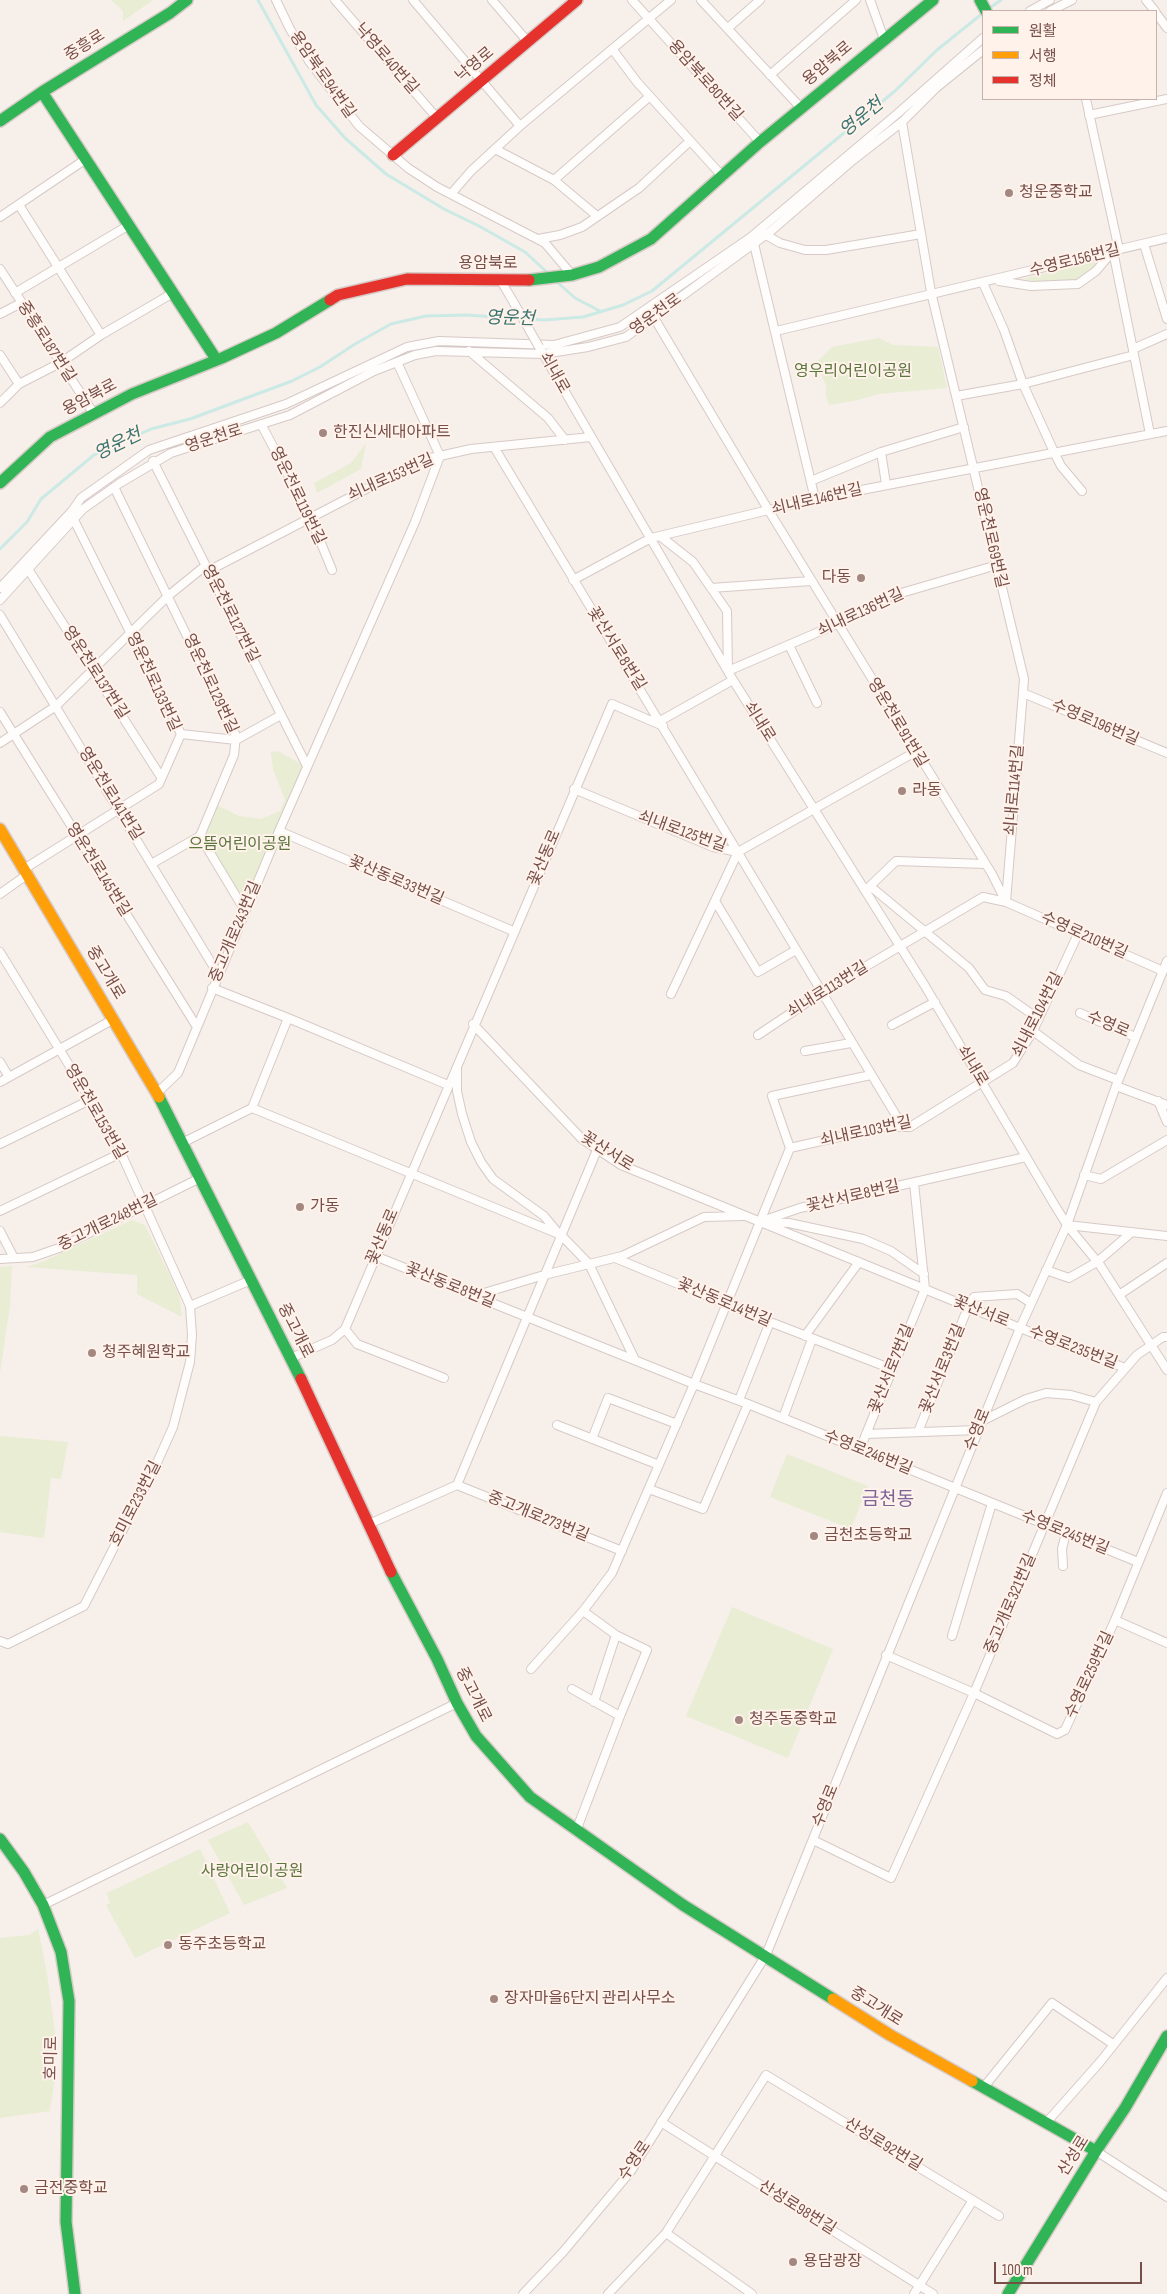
<!DOCTYPE html>
<meta charset="utf-8">
<style>
body{margin:0}
#map{position:relative;width:1167px;height:2294px;overflow:hidden;background:#f7efea;font-family:"Sofia Sans Condensed","Noto Sans KR",sans-serif}
canvas{display:block}
.legend{position:absolute;left:982px;top:10px;width:175px;height:90px;box-sizing:border-box;background:#fff2ea;border:1px solid #c8b1aa;margin:0;padding:6px 9px;list-style:none;font-size:15px;color:#764f49}
.legend li{display:flex;align-items:center;gap:10px;height:25px}
.legend b{width:25px;border:1px solid #c8b1aa}
.scale{position:absolute;left:994px;top:2262px;width:148px;height:22px;box-sizing:border-box;border:2px solid #764f49;border-top:0;padding-left:6px;font-size:15px;line-height:18px;white-space:nowrap;color:#764f49;-webkit-text-stroke:4px #fff2ea;paint-order:stroke}
</style>
<div id="map">
<canvas width="1167" height="2294"></canvas>
<ul class="legend">
<li><b style="height:6px;background:#30b455"></b>원활</li>
<li><b style="height:6px;background:#ff9f0a"></b>서행</li>
<li><b style="height:6px;background:#e5322d"></b>정체</li>
</ul>
<div class="scale">100 m</div>
</div>
<script>
const ctx = document.querySelector('canvas').getContext('2d');
ctx.lineJoin = 'round';
function paint(path, color) { ctx.fillStyle = color; ctx.fill(path, 'evenodd'); }
const poly = rows => new Path2D(rows.map(r => 'M' + r).join(''));
function stroke(path, color, width, dash) { ctx.strokeStyle = color; ctx.lineWidth = width; ctx.lineCap = dash ? 'butt' : 'round'; ctx.setLineDash(dash || []); ctx.stroke(path); }
function write(font, color, halo, rows, align = 'center') {
  ctx.font = font + ' "Sofia Sans Condensed","Noto Sans KR",sans-serif'; ctx.lineWidth = 4; ctx.setLineDash([]); ctx.textBaseline = 'middle'; ctx.strokeStyle = halo; ctx.fillStyle = color; for (const [text, x, y, turn = 0] of rows) {
    ctx.save(); ctx.translate(x, y); ctx.rotate((+turn || 0) * Math.PI / 180); ctx.textAlign = isNaN(turn) ? turn : align; if (halo) ctx.strokeText(text, 0, 0); ctx.fillText(text, 0, 0); ctx.restore();
  }
}
paint(poly([
 [111,0,153,0,123,21,123,11],
 [1099,261,1088,275,1076,280,1041,282,1023,279],
 [879,338,893,345,938,347,947,388,878,394,858,400,829,405,826,396,826,385,816,363,832,347],
 [366,443,361,469,317,493,314,483,351,463],
 [278,751,306,767,245,908,201,836,215,804,239,816,261,819,280,811,285,800,273,769,271,752],
 [132,1220,145,1225,179,1294,182,1317,137,1294,137,1275,26,1267,42,1262],
 [12,1266,10,1306,0,1373,0,1267],
 [0,1436,68,1442,61,1479,51,1478,44,1538,0,1532],
 [787,1454,868,1486,851,1529,770,1497],
 [732,1607,833,1649,788,1758,686,1716],
 [248,1822,287,1888,244,1905,208,1840],
 [200,1849,230,1913,135,1958,106,1905,110,1903,107,1893],
 [38,1929,47,1974,55,2032,55,2077,50,2111,0,2118,0,1938,29,1935]
]), '#e8edd4');
stroke(poly([
 [258,0,316,105,345,138,386,174,444,209,479,226,525,252,550,275],
 [988,9,1001,0],
 [556,281,575,298,600,311],
 [0,549,27,522,41,499,94,455,151,429,190,419,292,381,320,367,355,344,391,324,426,316,466,315,544,320,583,317,623,305,652,291,895,91,937,50,983,13]
]), '#cbe9e5', 3);
const street = poly([
 [276,0,290,29,309,61,359,126,408,168,437,187,545,243,572,275],
 [335,0,437,118],
 [413,0,520,126],
 [492,0,528,42],
 [632,0,760,142],
 [701,0,801,108],
 [870,0,884,39],
 [1146,0,1155,11],
 [1030,11,1050,0],
 [1050,11,1072,0],
 [1156,13,1167,28],
 [728,28,760,0],
 [613,50,637,82,723,177],
 [770,75,856,0],
 [1086,99,1119,250],
 [1089,115,1167,99],
 [902,122,931,292,1024,679,1006,902],
 [495,149,554,180,597,216],
 [554,180,650,96],
 [451,194,471,171,520,126,671,0],
 [19,205,101,335],
 [0,217,86,159],
 [766,235,780,243,805,250,826,250,921,234],
 [538,239,560,235,582,227,639,188,690,141],
 [754,244,815,499],
 [1144,244,1167,319],
 [1113,251,1150,434],
 [0,269,94,414],
 [501,281,514,303],
 [999,281,1031,286,1078,284,1096,271,1113,251],
 [983,283,1004,330,1023,384,1054,452,1061,466,1082,491],
 [15,293,129,225],
 [0,314,21,303],
 [653,316,769,511,992,874,1006,902],
 [776,331,1167,238],
 [539,347,733,680,925,986,1054,1204,1067,1225,1100,1265,1167,1370],
 [1133,349,1167,334],
 [469,351,548,418,565,440],
 [0,355,19,384],
 [956,396,1023,384,1134,355],
 [0,403,19,384,60,363,101,335,173,293],
 [261,424,310,516,332,570],
 [494,447,903,1127],
 [881,452,886,484],
 [153,461,307,766],
 [811,481,881,452,964,427],
 [114,487,236,736,234,755,200,836,153,863],
 [660,536,693,562,727,611,728,671,837,624,891,596,997,565],
 [28,569,161,777],
 [208,571,422,460,471,449,591,437],
 [573,580,651,538,815,499,1167,431],
 [0,588,72,511,81,498,149,450,286,404,407,347,439,341,554,345,620,327,751,237,897,114,983,38],
 [711,588,811,581],
 [0,600,83,509,120,483,171,453,290,415,374,371,415,355,436,351,543,354,588,347,626,337,771,231,853,160,902,122,936,88,983,50],
 [0,615,218,974],
 [789,645,817,703],
 [1023,693,1167,753],
 [0,712,197,1027],
 [660,721,733,680],
 [181,734,236,740,281,715],
 [0,743,56,706,168,596,205,566],
 [574,789,713,847,738,852,915,752],
 [279,831,513,931],
 [200,836,245,911],
 [24,869,159,784,181,734,74,520],
 [870,886,969,968,985,990,1006,996,1039,1019],
 [868,888,896,861,985,864],
 [0,894,28,874],
 [715,901,758,972,796,950],
 [0,952,116,1142,190,1306,192,1335,190,1362,173,1427,156,1465,84,1606,8,1644,0,1641],
 [212,988,288,1018,448,1085],
 [671,994,738,852],
 [1080,1013,1135,1037],
 [473,1024,582,1139,621,1165,1020,1328,1125,1368],
 [892,1025,935,1002],
 [1033,1031,1079,1065,1118,1080],
 [758,1035,821,993,983,897,1006,902,1163,971],
 [805,1051,851,1043],
 [0,1062,9,1077],
 [457,1067,457,1091,462,1114,471,1142,481,1162,493,1179,544,1216,559,1234],
 [0,1082,114,1019],
 [1116,1086,1167,1105],
 [157,1093,178,1073,279,831,415,522,440,456,397,362],
 [1158,1101,1167,1122],
 [252,1108,288,1018],
 [182,1143,252,1108,561,1235,589,1264,635,1360],
 [0,1144,90,1100],
 [790,1148,772,1096,871,1075],
 [1084,1175,1101,1179,1167,1140],
 [0,1211,121,1153],
 [762,1221,800,1208,1026,1157],
 [769,1222,789,1223,863,1239,891,1251,924,1274],
 [1067,1225,1167,1236],
 [0,1231,14,1258],
 [375,1256,694,1384,748,1404,1138,1562],
 [615,1258,770,1322,892,1369],
 [0,1259,33,1257,59,1248,200,1178],
 [1046,1270,1069,1278,1097,1262,1132,1232],
 [1119,1295,1167,1263],
 [474,1296,544,1275,622,1256,704,1217,743,1216],
 [190,1306,251,1280],
 [345,1329,357,1344,444,1378],
 [805,1336,859,1262],
 [291,1358,332,1340,345,1329,612,704,663,726],
 [739,1400,770,1322],
 [783,1418,812,1339],
 [982,1421,1026,1399,1046,1393,1071,1395,1096,1402],
 [557,1425,659,1465],
 [918,1432,968,1307,974,1297,1017,1294,1031,1303],
 [866,1434,978,1430],
 [592,1439,608,1398,677,1424],
 [860,1449,925,1289,914,1183],
 [457,1485,597,1150],
 [649,1489,703,1509,748,1404],
 [369,1524,457,1485,622,1551],
 [1063,1566,1062,1549,1066,1533],
 [1115,1620,1167,1643],
 [952,1636,992,1503],
 [886,1655,974,1693,1057,1734,1065,1730,1115,1620,1167,1493],
 [531,1669,583,1611,612,1573,694,1384,790,1148,883,1127,910,1127,1013,1063,1033,1031,1078,934],
 [572,1689,620,1716],
 [594,1702,616,1635],
 [576,1831,620,1716,647,1650,616,1635,583,1611],
 [813,1840,891,1878,974,1693,1096,1402,1137,1355,1163,1337,1167,1337],
 [43,1905,457,1703],
 [983,2088,1052,2003,1113,2044],
 [661,2122,933,2294],
 [1046,2123,1100,2062,1167,1978],
 [1096,2151,1167,2197],
 [666,2233,752,2294],
 [523,2294,563,2252,631,2171,766,1955,1020,1328,1067,1225,1116,1086,1167,961],
 [608,2294,666,2233,766,2075,999,2216],
 [914,2294,973,2200]
]);
const fast = poly([
 [980,0,986,11],
 [42,92,216,359],
 [0,121,42,92,170,13,187,0],
 [529,280,572,275,599,267,651,239,760,142,933,0],
 [0,483,50,437,132,394,222,358,276,333,330,300],
 [159,1097,301,1379],
 [391,1572,437,1659,457,1703,476,1736,530,1797,683,1905,833,1999],
 [0,1839,24,1872,43,1905,61,1952,69,2001,66,2222,75,2294],
 [972,2081,1096,2151],
 [1008,2294,1096,2151,1125,2108,1167,2036]
]);
const slow = poly([
 [0,829,159,1097],
 [833,1999,890,2035,972,2081]
]);
const jam = poly([
 [393,155,577,0],
 [330,300,338,295,407,279,529,280],
 [301,1379,391,1572]
]);
stroke(street, '#d6cac6', 10);
stroke(fast, '#d6cac6', 14);
stroke(slow, '#d6cac6', 14);
stroke(jam, '#d6cac6', 14);
stroke(street, '#fefdfc', 8);
stroke(fast, '#30b455', 11);
stroke(slow, '#ff9f0a', 11);
stroke(jam, '#e5322d', 11);
const streetBridge = poly([
 [514,303,539,347]
]);
stroke(streetBridge, '#d6cac6', 10, []);
stroke(streetBridge, '#fefdfc', 8);
for (const [x, y, r, color] of [
 [1009,193,5,"#a38781"],
 [323,433,5,"#a38781"],
 [861,578,5,"#a38781"],
 [902,791,5,"#a38781"],
 [300,1207,5,"#a38781"],
 [92,1353,5,"#a38781"],
 [814,1536,5,"#a38781"],
 [739,1720,5,"#a38781"],
 [168,1945,5,"#a38781"],
 [494,1999,5,"#a38781"],
 [24,2189,5,"#a38781"],
 [793,2262,5,"#a38781"]
]) { const dot = new Path2D(); dot.arc(x, y, r, 0, 2 * Math.PI); ctx.fillStyle = color; ctx.fill(dot); stroke(dot, '#fff2ea', 2); }
write('16px', '#764f49', '#fff2ea', [
 ["중흥로",85,46,-32],
 ["낙영로40번길",386,59,49],
 ["용암북로",828,64,-40],
 ["낙영로",475,65,-40],
 ["용암북로94번길",322,75,55],
 ["용암북로80번길",705,81,48],
 ["수영로156번길",1075,261,-14],
 ["용암북로",488,264],
 ["영운천로",656,315,-36],
 ["중흥로187번길",46,342,57],
 ["쇠내로",554,373,61],
 ["용암북로",90,398,-28],
 ["영운천로",214,439,-18],
 ["쇠내로153번길",391,478,-24],
 ["영운천로119번길",297,496,64],
 ["쇠내로146번길",817,500,-13],
 ["영운천로69번길",990,538,77],
 ["쇠내로136번길",861,613,-25],
 ["영운천로127번길",230,614,63],
 ["꽃산서로8번길",616,649,58],
 ["영운천로137번길",95,673,57],
 ["영운천로133번길",153,682,65],
 ["영운천로129번길",210,684,65],
 ["쇠내로",759,722,58],
 ["영운천로91번길",897,723,59],
 ["수영로196번길",1095,723,23],
 ["쇠내로114번길",1015,790,-85],
 ["영운천로141번길",110,794,58],
 ["쇠내로125번길",682,832,20],
 ["꽃산동로",545,858,-67],
 ["영운천로145번길",98,870,58],
 ["꽃산동로33번길",396,881,23],
 ["중고개로243번길",236,932,-67],
 ["수영로210번길",1084,936,24],
 ["중고개로",105,973,59],
 ["쇠내로113번길",828,990,-32],
 ["쇠내로104번길",1038,1015,-63],
 ["수영로",1108,1025,23],
 ["쇠내로",972,1066,59],
 ["영운천로153번길",95,1112,60],
 ["쇠내로103번길",866,1132,-12],
 ["꽃산서로",607,1152,32],
 ["꽃산서로8번길",853,1197,-13],
 ["중고개로248번길",108,1223,-26],
 ["꽃산동로",383,1237,-67],
 ["꽃산동로8번길",450,1286,22],
 ["꽃산동로14번길",724,1303,23],
 ["꽃산서로",981,1312,22],
 ["중고개로",295,1331,63],
 ["수영로235번길",1073,1348,21],
 ["꽃산서로7번길",892,1369,-68],
 ["꽃산서로3번길",943,1369,-68],
 ["수영로",978,1430,-68],
 ["수영로246번길",868,1453,22],
 ["호미로233번길",136,1504,-63],
 ["중고개로273번길",538,1517,22],
 ["수영로245번길",1065,1533,22],
 ["중고개로321번길",1011,1604,-67],
 ["수영로259번길",1090,1675,-65],
 ["중고개로",473,1695,63],
 ["수영로",826,1806,-68],
 ["중고개로",876,2007,32],
 ["호미로",52,2058,-89],
 ["산성로92번길",883,2145,31],
 ["산성로",1074,2156,-58],
 ["수영로",635,2161,-56],
 ["산성로98번길",797,2208,32]
]);
write('16px', '#764f49', '#fff2ea', [
 ["청운중학교",1019,193],
 ["한진신세대아파트",333,433],
 ["다동",851,578,"right"],
 ["라동",912,791],
 ["가동",310,1207],
 ["청주혜원학교",102,1353],
 ["금천초등학교",824,1536],
 ["청주동중학교",749,1720],
 ["동주초등학교",178,1945],
 ["장자마을6단지 관리사무소",504,1999],
 ["금전중학교",34,2189],
 ["용담광장",803,2262]
], 'left');
write('16px', '#5b763e', '#fff2ea', [
 ["영우리어린이공원",853,372],
 ["으뜸어린이공원",240,845],
 ["사랑어린이공원",252,1872]
]);
write('italic 18px', '#3a7471', '#fff2ea', [
 ["영운천",862,118,-39],
 ["영운천",510,319,2],
 ["영운천",118,445,-26]
]);
write('19px', '#7c6499', '#fff2ea', [
 ["금천동",888,1500]
]);
</script>
